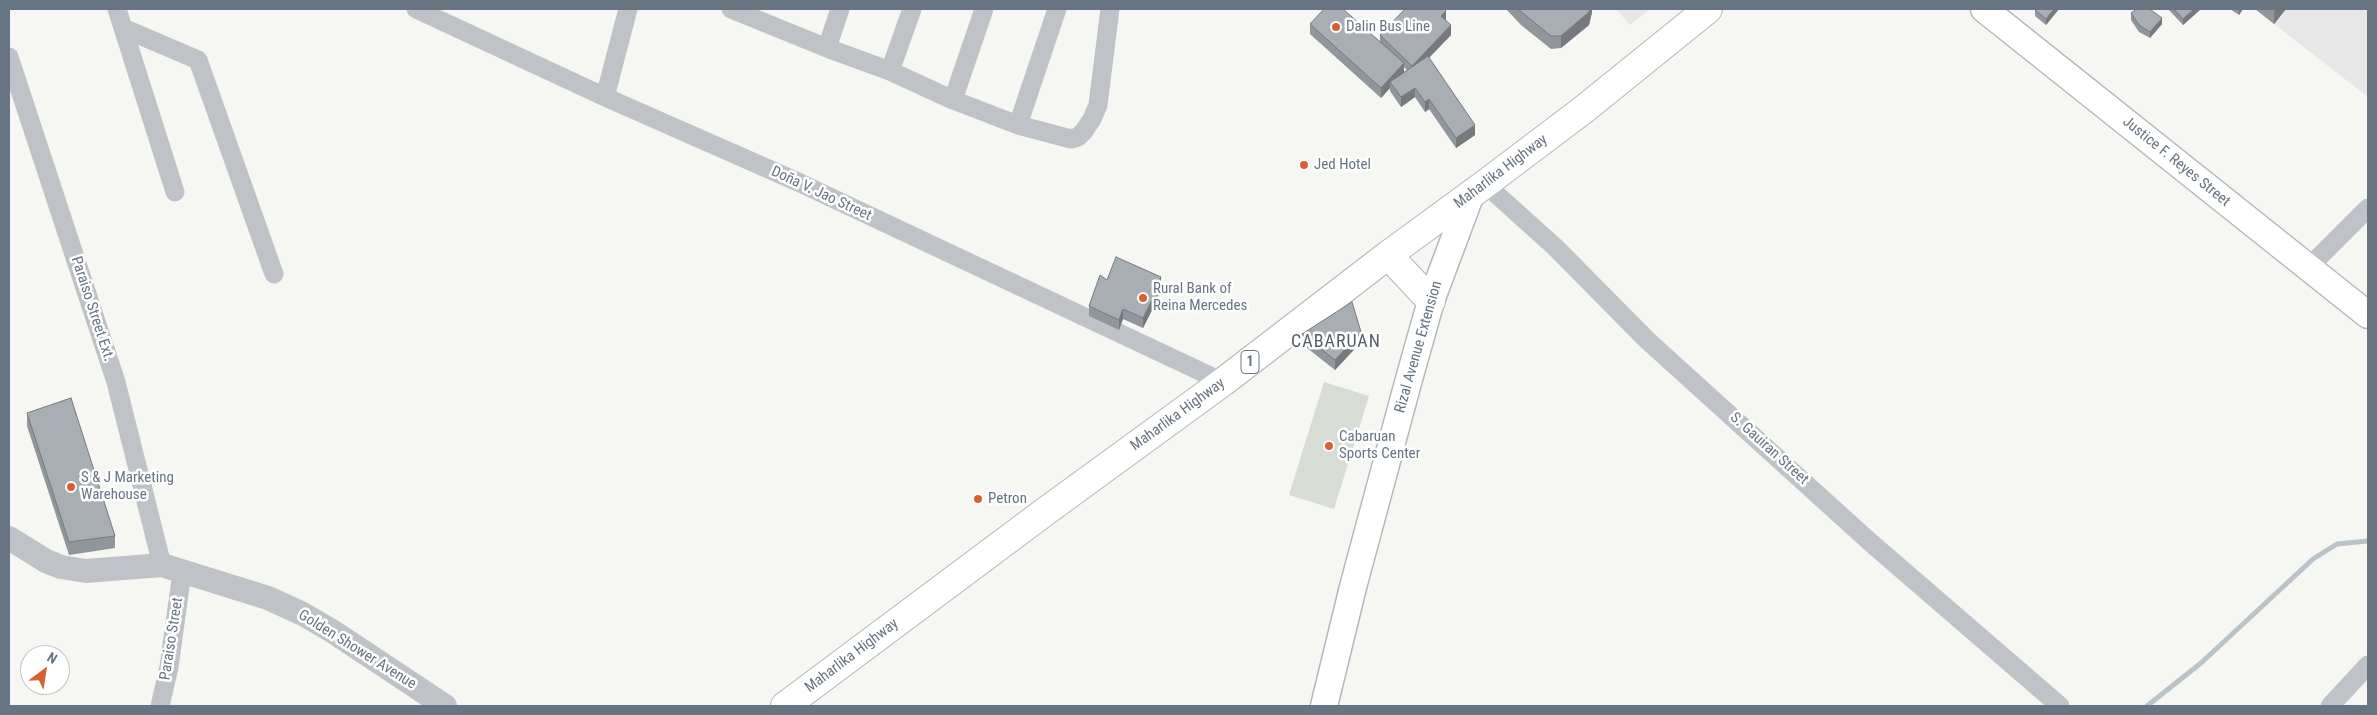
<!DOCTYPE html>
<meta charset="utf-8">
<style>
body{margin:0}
#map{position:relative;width:2377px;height:715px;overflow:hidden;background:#f6f6f3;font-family:"Roboto Condensed",sans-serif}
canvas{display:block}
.frame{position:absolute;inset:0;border:10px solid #677481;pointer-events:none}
.north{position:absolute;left:20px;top:645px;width:50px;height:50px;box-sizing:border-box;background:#fff;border:1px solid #c2c7cd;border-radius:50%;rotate:31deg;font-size:14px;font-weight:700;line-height:20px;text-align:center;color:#677481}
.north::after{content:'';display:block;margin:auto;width:18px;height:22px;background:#d66132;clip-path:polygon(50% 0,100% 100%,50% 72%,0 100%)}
</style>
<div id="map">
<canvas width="2377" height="715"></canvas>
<div class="frame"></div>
<div class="north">N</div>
</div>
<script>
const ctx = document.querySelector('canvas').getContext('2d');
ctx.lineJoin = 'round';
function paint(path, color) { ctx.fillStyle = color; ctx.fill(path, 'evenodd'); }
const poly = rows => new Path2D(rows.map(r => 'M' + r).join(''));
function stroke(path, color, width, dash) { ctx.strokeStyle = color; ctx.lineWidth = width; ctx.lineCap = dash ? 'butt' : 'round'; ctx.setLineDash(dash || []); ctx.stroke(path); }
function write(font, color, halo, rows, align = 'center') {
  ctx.font = font + ' "Roboto Condensed",sans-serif'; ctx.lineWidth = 5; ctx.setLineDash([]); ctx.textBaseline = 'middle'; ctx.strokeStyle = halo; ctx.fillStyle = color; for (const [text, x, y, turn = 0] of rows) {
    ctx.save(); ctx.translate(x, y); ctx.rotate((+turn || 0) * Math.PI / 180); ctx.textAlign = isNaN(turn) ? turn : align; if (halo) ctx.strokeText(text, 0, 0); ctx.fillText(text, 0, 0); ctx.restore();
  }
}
paint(poly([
 [1616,9,1650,9,1630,25],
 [2255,9,2368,9,2368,97,2300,44]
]), '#e6e7e6');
paint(poly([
 [1324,382,1369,396,1334,509,1289,495]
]), '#d7dcd4');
stroke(poly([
 [2147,706,2201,663,2313,559,2337,544,2368,541]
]), '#b9c3c8', 5);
const secondary = poly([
 [1984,9,2368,315],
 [1324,706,1353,587,1409,379,1431,301,1471,194]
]);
const primary = poly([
 [1388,255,1431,301],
 [785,706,1046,511,1223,382,1388,255,1485,184,1583,110,1708,9]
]);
stroke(secondary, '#b4b8bc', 29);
stroke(primary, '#b3b6ba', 30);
stroke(poly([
 [117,9,175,192],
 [416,9,605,97,798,182,1223,382],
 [731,9,827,48,890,71,953,100,1018,125,1071,139,1078,137,1084,131,1092,119,1098,105,1110,9],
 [123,28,198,60,274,274],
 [827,48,840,9],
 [9,57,116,382,162,565],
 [890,71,912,9],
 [605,97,628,9],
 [953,100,984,9],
 [1018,125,1057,9],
 [1485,184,1555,247,1647,340,1870,542,2060,706],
 [2309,267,2368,208],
 [160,706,169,667,182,572],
 [2330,706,2368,665]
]), '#bfc2c6', 19);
stroke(poly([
 [9,538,46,561,61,567,86,571,162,565,268,598,303,614,332,631,445,706]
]), '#bfc2c6', 24);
stroke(secondary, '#fff', 26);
stroke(primary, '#fff', 28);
paint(poly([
 [1506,9,1592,9,1592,12,1589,25,1561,48,1551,49,1521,25],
 [2059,9,2046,25,2035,16,2035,10],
 [2168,9,2201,9,2183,25],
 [2230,9,2243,9,2239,15],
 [2255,9,2286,9,2274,24],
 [2131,13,2162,24,2150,38,2139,32,2131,20],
 [1446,21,1451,35,1429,58,1475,135,1456,148,1429,109,1425,112,1415,97,1401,107,1390,91,1390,88,1381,98,1310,34,1310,24,1380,41,1380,35],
 [1404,67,1407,70,1404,72],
 [1161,286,1157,300,1143,328,1123,319,1119,330,1089,316,1089,306],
 [1302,334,1361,342,1335,370,1302,344],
 [27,413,115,536,115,548,69,555,27,426]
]), '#90969b');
paint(poly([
 [1590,9,1592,9,1592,12,1589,25,1561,48,1561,36],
 [2054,9,2059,9,2046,25,2046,19],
 [2194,9,2201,9,2183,25,2183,19],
 [2239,9,2243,9,2239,15],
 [2276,9,2286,9,2274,24,2274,11],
 [1446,11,1446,21,1441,26,1441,16],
 [2162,18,2162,24,2150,38,2150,32],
 [1451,25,1451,35,1412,75,1412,66],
 [1404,63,1404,72,1390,82,1390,88,1381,98,1381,88],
 [1415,88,1415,97,1401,107,1401,97],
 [1429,99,1429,109,1425,112,1425,102],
 [1475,125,1475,135,1456,148,1456,138],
 [1161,277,1161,286,1157,300,1143,328,1143,318],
 [1123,309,1123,319,1119,330,1119,320],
 [1361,332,1361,342,1335,370,1335,360]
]), '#767a7e');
const building = poly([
 [1324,9,1343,9,1404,63,1381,88,1310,24,1324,9],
 [1405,9,1444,9,1446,11,1441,16,1451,25,1412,66,1380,35,1405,9],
 [1518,9,1590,9,1589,12,1561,36,1551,36,1518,9],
 [2035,9,2054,9,2046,19,2035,10,2035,9],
 [2137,9,2150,9,2151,10,2162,18,2150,32,2139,25,2131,13,2137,9],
 [2174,9,2194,9,2183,19,2174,9],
 [1428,56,1475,125,1456,138,1429,99,1425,102,1415,88,1401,97,1390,82,1428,56],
 [1116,257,1161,277,1157,290,1143,318,1123,309,1119,320,1089,306,1100,275,1107,280,1116,257],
 [1352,302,1361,332,1335,360,1302,334,1352,302],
 [71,398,115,536,69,542,27,413,71,398]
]);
paint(building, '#a8aeb4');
stroke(building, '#767a7e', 1);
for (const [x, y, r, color] of [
 [1336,27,5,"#d66132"],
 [1304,165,5,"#d66132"],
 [1143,298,5,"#d66132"],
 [1329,446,5,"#d66132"],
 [71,487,5,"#d66132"],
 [978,499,5,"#d66132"]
]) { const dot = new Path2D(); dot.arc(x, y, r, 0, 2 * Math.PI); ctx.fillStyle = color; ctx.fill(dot); stroke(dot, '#fff', 2); }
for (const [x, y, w] of [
 [1250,362,18]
]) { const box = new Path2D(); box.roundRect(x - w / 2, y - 11.5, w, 23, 4); ctx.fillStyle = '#fff'; ctx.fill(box); stroke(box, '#677481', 1); }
write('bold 14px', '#677481', null, [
 ["1",1250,362]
]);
write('15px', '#677481', '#fff', [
 ["Dalin Bus Line",1346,27],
 ["Jed Hotel",1314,165],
 ["Rural Bank of",1153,289],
 ["Reina Mercedes",1153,306],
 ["Cabaruan",1339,437],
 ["Sports Center",1339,454],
 ["S & J Marketing",81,478],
 ["Warehouse",81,495],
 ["Petron",988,499]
], 'left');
write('15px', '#677481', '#fff', [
 ["Justice F. Reyes Street",2176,162,39],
 ["Maharlika Highway",1501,172,-37],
 ["Doña V. Jao Street",821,194,25],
 ["Paraiso Street Ext.",92,309,72],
 ["Rizal Avenue Extension",1419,347,-74],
 ["Maharlika Highway",1178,415,-36],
 ["S. Gauiran Street",1769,449,42],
 ["Paraiso Street",172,639,-81],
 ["Golden Shower Avenue",357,650,32],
 ["Maharlika Highway",852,656,-37]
]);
ctx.letterSpacing = '1px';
write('18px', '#545e67', '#fff', [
 ["CABARUAN",1336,342]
]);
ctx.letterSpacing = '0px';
</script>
